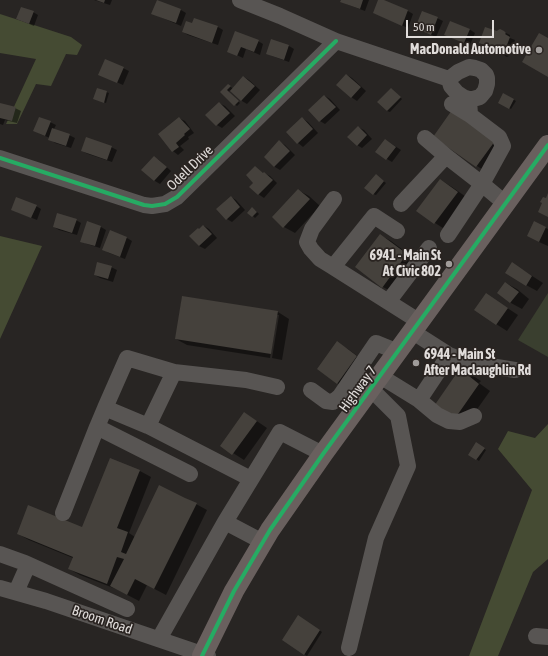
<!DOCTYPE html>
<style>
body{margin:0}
#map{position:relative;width:548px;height:656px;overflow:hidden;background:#282523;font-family:"Asap Condensed",sans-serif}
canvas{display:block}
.scale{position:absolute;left:406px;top:20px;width:88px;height:18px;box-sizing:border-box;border:2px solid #e0dcda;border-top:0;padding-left:5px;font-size:12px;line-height:14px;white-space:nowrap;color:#e0dcda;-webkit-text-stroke:3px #2a2421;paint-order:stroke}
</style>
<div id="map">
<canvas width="548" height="656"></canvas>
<div class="scale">50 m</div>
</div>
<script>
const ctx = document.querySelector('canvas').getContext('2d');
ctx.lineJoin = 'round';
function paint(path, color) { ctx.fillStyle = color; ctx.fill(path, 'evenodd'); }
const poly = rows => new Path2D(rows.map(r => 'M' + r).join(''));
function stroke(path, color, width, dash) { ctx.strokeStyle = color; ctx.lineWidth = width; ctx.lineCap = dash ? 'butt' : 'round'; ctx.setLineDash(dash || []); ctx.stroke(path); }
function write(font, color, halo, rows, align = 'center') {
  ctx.font = font + ' "Asap Condensed",sans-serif'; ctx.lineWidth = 3.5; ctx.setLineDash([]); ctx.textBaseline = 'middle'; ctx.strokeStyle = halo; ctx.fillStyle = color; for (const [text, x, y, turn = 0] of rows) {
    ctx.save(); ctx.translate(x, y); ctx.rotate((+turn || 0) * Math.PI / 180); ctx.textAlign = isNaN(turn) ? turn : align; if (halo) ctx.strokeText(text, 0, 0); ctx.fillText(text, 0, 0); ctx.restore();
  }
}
paint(poly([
 [548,293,548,357,518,340]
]), '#3a3f2f');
paint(poly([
 [0,14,71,37,82,45,77,55,66,54,51,86,36,84,17,124,6,124,36,59,0,53],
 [0,236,42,246,0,339],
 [548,424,548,559,533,572,498,656,469,656,532,490,498,449,508,431,535,438]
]), '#454b33');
paint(poly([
 [94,0,112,0,110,5],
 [342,0,369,0,365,11,346,4,341,1],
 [380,0,408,11,413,14,408,28,374,13],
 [157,1,181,10,186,13,181,26,158,16],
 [33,12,38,15,34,26,17,19],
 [437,18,443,21,436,37,416,28],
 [194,19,218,27,223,30,218,45,188,35,183,32,193,24],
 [469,29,475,33,470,45,451,37],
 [504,32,510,35,510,38,515,40,509,56,507,57,497,52,496,50,480,43,498,33],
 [272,40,289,46,294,49,289,62,272,56,267,53],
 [258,41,263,44,260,55,246,49,243,58,228,51],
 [123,68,129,71,123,85,105,77],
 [347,75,352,78,366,91,357,101,351,97],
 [244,77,249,80,260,90,247,104,242,101,230,90,229,92,240,103,237,106,221,92,230,86,233,89],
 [97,89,109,93,106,103,97,100],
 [392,89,402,99,390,112,387,111],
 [504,94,516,101,511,109,499,102],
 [325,96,330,99,340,110,325,124,320,121],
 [219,103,225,106,235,116,222,128,217,125],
 [0,104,15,108,21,111,17,123,5,120,3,125,0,124],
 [452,112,505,148,488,173,477,166,435,137],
 [179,118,185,121,194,133,188,137,189,139,180,146,184,150,178,155,173,151],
 [302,118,308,122,318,133,303,147,298,143],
 [50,122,56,125,54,129,69,135,75,138,71,148,55,143,50,139,50,138,40,134,35,131],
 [358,127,364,130,372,139,362,148,357,145],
 [386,140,401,150,392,162,387,159],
 [280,142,285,145,295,155,280,170,275,167,265,157],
 [111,147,117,150,112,162,88,154,82,151],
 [154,157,159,160,171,171,160,184,155,181,143,170],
 [255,167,264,174,264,173,270,176,277,183,264,198,258,194,255,183],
 [378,177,386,183,376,195,373,194],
 [441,180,452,187,469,199,446,230,435,223,418,211],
 [298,190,309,196,320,206,295,233,284,227,274,217],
 [231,197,236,200,245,210,232,222,227,219],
 [36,206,41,209,37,220,17,212],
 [255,210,259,214,255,218,253,216],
 [76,220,81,223,77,235,59,230,54,227],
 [87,222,101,227,106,230,100,248,87,244,81,241],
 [534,222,548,229,548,246,539,242],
 [204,226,209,229,217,238,205,249,199,246,199,230],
 [111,231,127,238,132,241,125,259,109,253,104,250],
 [380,235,391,241,418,261,394,293,383,287,356,267],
 [111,267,117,270,113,282,100,278,95,275],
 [523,270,543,283,537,291,526,285],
 [506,283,517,289,529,299,522,309,511,303,498,293],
 [486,294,518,315,507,331,496,324],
 [182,297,278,312,289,319,282,360,272,358,279,315,277,315,270,358,187,345,176,339],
 [337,343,348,349,367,363,348,389,337,383],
 [461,368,481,381,479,383,490,391,468,422,435,405],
 [245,413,267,428,244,460,222,446],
 [476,444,486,450,479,461,469,454],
 [140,471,151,477,129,533,135,537,196,504,207,510,166,595,147,585,139,601,116,589,80,575,69,569,73,558,29,540,18,534,83,529],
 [299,616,322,632,307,656,283,640]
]), '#0007');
paint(poly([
 [96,0,105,0,104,3],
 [157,0,181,9,176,23,151,14],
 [341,0,363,0,360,9,340,2],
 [378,0,384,0,408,10,402,26,373,13],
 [21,7,34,11,29,24,16,19],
 [422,11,438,17,431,35,415,28],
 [194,18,218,26,212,43,182,32,186,21,192,23],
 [450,21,470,29,464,43,444,35],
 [485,27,497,31,498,30,500,29,504,31,506,33,505,34,510,37,504,53,501,54,496,52,495,49,479,43],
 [235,31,259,40,254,52,241,47,237,56,227,52],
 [539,33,548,38,548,77,522,62],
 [271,39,289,45,284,60,266,54],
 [105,59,124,67,117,83,98,75],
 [346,74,361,87,351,98,336,85],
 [243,76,255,86,241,101,230,91],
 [228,84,231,86,227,90,239,101,234,106,220,92],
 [97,88,107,91,104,103,93,99],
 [391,88,401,97,387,111,377,102],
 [503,93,514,99,509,109,498,103],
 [324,95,336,107,319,122,308,110],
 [219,102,230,113,216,126,205,115],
 [0,103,16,107,12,121,0,118],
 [452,110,495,141,476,167,433,137],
 [39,117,51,121,45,136,33,131],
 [179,117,190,129,184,134,185,135,176,143,179,147,172,152,158,134],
 [302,117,313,129,297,144,286,132],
 [358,126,367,135,357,146,347,137],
 [52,128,70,134,66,146,48,140],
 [86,137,112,146,107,160,81,151],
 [385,139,396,147,386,160,375,152],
 [279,140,290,151,274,167,264,157],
 [154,156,167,167,154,181,141,170],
 [255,166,263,173,264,172,273,180,258,195,249,187,253,183,246,175],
 [376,174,384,181,373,195,364,188],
 [440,179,458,192,434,224,416,211],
 [298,189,310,199,283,228,272,217],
 [548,193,548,217,538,212,542,203,540,202,543,197,546,198],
 [231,196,240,207,226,220,216,209],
 [16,197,37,205,31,218,11,210],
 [252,207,257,212,252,217,247,213],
 [57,213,77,219,72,233,53,227],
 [87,221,101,226,95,246,80,242],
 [534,221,546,227,539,242,527,236],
 [203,225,212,234,199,246,189,236,198,228,199,229],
 [110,230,127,237,120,257,102,250],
 [380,234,407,254,382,288,355,267],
 [97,262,112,266,108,279,94,275],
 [512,262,532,276,526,286,505,273],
 [505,282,519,292,510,303,497,293],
 [486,293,508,308,496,325,474,310],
 [182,296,278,311,271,354,175,339],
 [337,341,357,356,337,384,317,369],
 [461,367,471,374,469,376,479,384,456,417,450,413,448,416,434,406],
 [244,412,257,421,232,455,220,446],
 [476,442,485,448,476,460,468,455],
 [110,458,140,470,117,528,128,532,121,552,126,554,159,485,185,498,197,503,154,589,135,579,127,595,110,586,124,559,117,557,107,584,68,569,73,557,17,534,28,505,82,527],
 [298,615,320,630,304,655,282,640]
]), '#45413c');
stroke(poly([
 [240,0,280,16,336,41,449,79],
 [469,67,475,68,481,70,486,75,487,78,487,84,485,91,480,97,473,99,469,99,463,97,457,93,451,86,449,79,458,72,469,67],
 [469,99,470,115,499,137,503,146,482,184,506,204],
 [452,104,470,115],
 [425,138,446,156,482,184,448,235],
 [0,158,144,205,152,206,165,204,177,197,336,41],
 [401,204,446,156],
 [397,231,374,216,333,267,420,322],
 [333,267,320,259,311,249,307,242,312,229,334,199],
 [388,302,429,248],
 [449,355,472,363,515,370],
 [174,372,246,380,277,387],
 [380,376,419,400,449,355,413,332],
 [311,390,326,401,333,402,340,396,376,343,398,352],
 [419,400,437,415,449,421,460,422,474,416],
 [105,408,97,427,190,474],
 [148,426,174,372,127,358,105,408,148,426,251,479],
 [63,513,97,427],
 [225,522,280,432,323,454],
 [0,554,25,563,127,609],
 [0,588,46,601,208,656],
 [16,592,28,565],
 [536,636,548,637],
 [159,639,225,522,263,542],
 [349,648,376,538,408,466,398,416,371,389]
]), '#585553', 16);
stroke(poly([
 [202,656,234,591,270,530,323,454,548,145]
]), '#69605e', 20);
stroke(poly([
 [0,158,144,205,152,206,165,204,177,197,336,41],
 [202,656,234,591,270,530,323,454,548,145]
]), '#26ab63', 4);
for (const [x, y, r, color] of [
 [539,50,4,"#a09c9a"],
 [449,264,4,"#a09c9a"],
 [416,363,4,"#a09c9a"]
]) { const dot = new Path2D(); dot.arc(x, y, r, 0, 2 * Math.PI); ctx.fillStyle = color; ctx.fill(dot); stroke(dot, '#2a2421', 1.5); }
write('bold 14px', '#e0dcda', '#2a2421', [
 ["MacDonald Automotive",531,50],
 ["6941 - Main St",441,256],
 ["At Civic 802",441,272],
 ["6944 - Main St",424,355,"left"],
 ["After Maclaughlin Rd",424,371,"left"]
], 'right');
write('14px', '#e0dcda', '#2a2421', [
 ["Odell Drive",190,168,-44],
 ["Highway 7",358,389,-54],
 ["Broom Road",102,620,19]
]);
</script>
